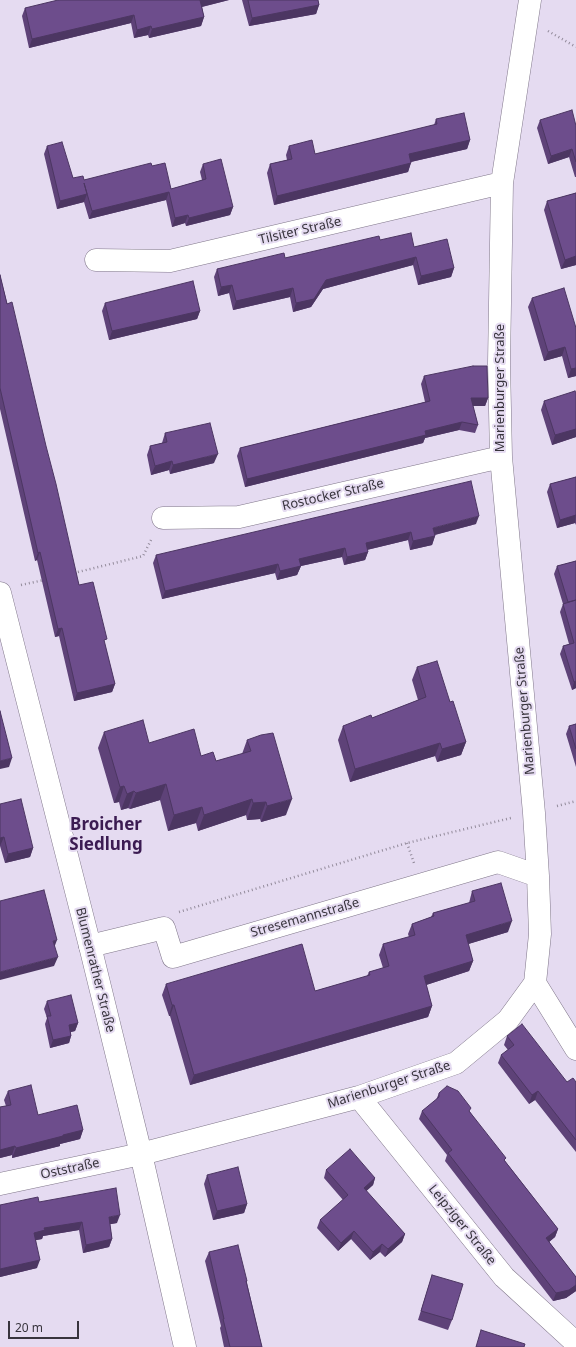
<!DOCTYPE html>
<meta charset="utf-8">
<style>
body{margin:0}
#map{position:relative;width:576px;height:1347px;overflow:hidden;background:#e5dbf1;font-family:"Noto Sans",sans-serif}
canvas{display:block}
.scale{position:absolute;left:8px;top:1321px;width:71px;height:18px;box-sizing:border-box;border:2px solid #38343d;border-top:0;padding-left:5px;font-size:12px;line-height:14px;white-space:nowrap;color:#38343d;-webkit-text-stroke:3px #e5dbf1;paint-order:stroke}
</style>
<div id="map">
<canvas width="576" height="1347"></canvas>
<div class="scale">20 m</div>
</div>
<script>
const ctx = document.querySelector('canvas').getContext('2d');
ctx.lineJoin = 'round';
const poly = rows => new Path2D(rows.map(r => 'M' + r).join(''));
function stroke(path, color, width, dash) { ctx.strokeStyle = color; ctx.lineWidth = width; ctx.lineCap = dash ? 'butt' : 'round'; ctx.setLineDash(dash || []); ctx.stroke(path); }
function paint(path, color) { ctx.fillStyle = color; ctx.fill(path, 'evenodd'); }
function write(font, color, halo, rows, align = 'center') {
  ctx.font = font + ' "Noto Sans",sans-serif'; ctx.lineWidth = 4; ctx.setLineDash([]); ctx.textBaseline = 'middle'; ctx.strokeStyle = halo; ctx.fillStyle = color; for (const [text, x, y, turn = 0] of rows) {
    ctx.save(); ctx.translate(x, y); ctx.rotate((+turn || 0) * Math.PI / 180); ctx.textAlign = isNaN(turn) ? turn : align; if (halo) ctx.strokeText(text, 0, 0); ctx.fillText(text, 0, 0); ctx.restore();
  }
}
const minor = poly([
 [96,260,170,261,502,183],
 [163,518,239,517,501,457],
 [90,946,164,928,173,957,498,862,538,876],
 [535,983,576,1049],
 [359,1097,504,1277,576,1343],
 [0,1184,141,1154,359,1097,456,1063,508,1020,535,983,540,934,538,876,534,813,501,457,499,363,502,183,530,0]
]);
const tertiary = poly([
 [0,593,90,946,141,1154,185,1347]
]);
stroke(minor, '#80778a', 23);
stroke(tertiary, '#80778a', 23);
stroke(poly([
 [548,31,576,47],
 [74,573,143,556,152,538],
 [21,585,44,580],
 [557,806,576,801],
 [407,843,414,863],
 [179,912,407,843,511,818]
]), '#938b9b', 2.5, [1, 3]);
stroke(minor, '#fff', 22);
stroke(tertiary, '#fff', 22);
paint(poly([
 [229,0,202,7,204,17,201,26,149,38,148,35,134,38,131,23,29,48,22,16,25,8],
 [242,0,318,0,319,5,316,14,249,26],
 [436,119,470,140,467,149,411,162,408,172,274,205,267,173,270,164,287,160,286,155,289,146,315,154,434,125],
 [540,120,576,126,576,177,575,177,569,157,548,164,537,128],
 [47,146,73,178,84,180,152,166,171,189,202,180,200,172,203,164,233,207,230,215,186,226,185,223,172,227,166,200,89,219,84,202,57,209,44,154],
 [576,193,576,265,561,269,544,210,547,201],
 [380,240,414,247,454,268,451,277,418,285,413,265,323,289,311,307,293,312,290,297,233,310,229,293,218,296,214,277,217,269,285,258],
 [0,275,79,585,105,645,115,684,112,692,74,701,59,636,55,637,37,560,35,561,0,409],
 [532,298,576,328,576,376,568,378,562,356,544,361,528,307],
 [105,303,200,311,197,319,109,340,102,311],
 [424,376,488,398,485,406,473,406,478,425,475,433,459,430,425,438,423,443,245,487,237,456,240,448,425,402,421,384],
 [576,393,576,437,552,445,541,410,544,401],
 [165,433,214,463,170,474,169,470,151,475,147,455,150,446,162,443],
 [576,477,576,525,575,523,557,528,547,492,550,484],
 [476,524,435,535,435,536,432,545,410,550,408,540,367,550,368,552,365,560,344,565,342,557,301,566,297,575,277,580,275,573,162,599,153,563,156,555],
 [576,561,576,688,572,690,560,654,563,646,569,644,560,612,563,604,554,574,557,566],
 [417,667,450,702,466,742,461,755,437,762,435,756,350,782,338,740,343,726,372,718,418,700,412,680],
 [576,724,576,767,566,734,569,726],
 [104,732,201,756,216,761,242,754,247,740,286,815,261,822,260,819,247,820,246,815,198,831,196,823,168,831,160,800,130,809,128,808,121,810,119,802,114,803,98,748],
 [0,804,33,848,30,857,5,863,0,846],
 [472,891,508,932,468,944,473,961,469,971,426,985,432,1006,428,1017,190,1085,170,1016,169,1016,162,995,166,984,315,991,367,976,369,972,383,968,379,955,383,944,409,937,408,934,412,924,431,917,433,913,469,903],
 [47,1001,78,1023,75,1031,71,1032,71,1036,69,1043,50,1048,45,1024,47,1018,44,1009],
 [507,1036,567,1082,576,1082,576,1152,535,1100,529,1104,498,1063,501,1055,508,1050,504,1045],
 [8,1091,38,1115,83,1130,80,1139,60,1144,60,1146,12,1158,12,1155,0,1158,0,1107,6,1106,4,1100],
 [439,1093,470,1112,505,1161,558,1229,555,1237,549,1242,576,1277,576,1291,566,1298,553,1301,445,1161,447,1155,419,1119,422,1111,436,1100],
 [326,1170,375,1178,373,1185,366,1191,405,1234,402,1242,385,1257,380,1252,370,1260,351,1239,338,1251,317,1228,320,1220,343,1200,324,1178],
 [207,1175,247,1204,244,1213,213,1220,204,1184],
 [39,1202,117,1223,110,1224,112,1239,109,1247,83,1253,79,1230,43,1236,42,1239,36,1240,37,1268,0,1277,0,1205],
 [209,1252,247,1281,247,1283,262,1347,224,1347,220,1328,221,1326,205,1261],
 [432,1275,452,1320,448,1330,418,1320]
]), '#5e4278');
paint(poly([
 [200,0,229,0,197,8],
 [319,5,316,14,249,26,252,18],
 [134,15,131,23,29,48,32,39],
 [204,17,201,26,149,38,152,29],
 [151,26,148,35,134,38,137,30],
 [470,140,467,149,406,163,409,154],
 [572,149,569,157,548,164,551,156],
 [411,163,408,172,274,205,277,196],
 [169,192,166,200,89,219,92,211],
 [87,194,84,202,57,209,60,201],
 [233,207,230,215,186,226,189,218],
 [188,215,185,223,172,227,175,218],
 [576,256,576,265,561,269,565,260],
 [416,257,413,265,323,289,311,307,293,312,296,303,326,280],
 [454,268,451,277,418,285,421,276],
 [232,285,229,293,218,296,221,287],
 [293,288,290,297,233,310,236,301],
 [200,311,197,319,109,340,112,331],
 [565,347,562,356,544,361,548,352],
 [576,368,576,376,568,378,571,369],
 [471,398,488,398,485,406,469,406],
 [462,422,459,430,425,438,423,443,245,487,247,479,425,431],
 [576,429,576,437,552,445,555,435],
 [218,454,214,463,170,474,173,465],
 [172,461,169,470,151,475,155,466],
 [576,515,575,523,557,528,560,520],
 [479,516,476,524,430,536,433,528],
 [411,532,408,540,362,551,366,543],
 [435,536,432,545,410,550,413,541],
 [345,548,342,557,296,567,299,559],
 [40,552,37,560,35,561,38,553],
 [368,552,365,560,344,565,347,557],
 [278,564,275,573,162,599,165,591],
 [301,566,297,575,277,580,280,571],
 [62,628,59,636,55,637,58,629],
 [576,681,576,688,572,690,574,682],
 [115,684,112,692,74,701,77,693],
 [466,742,461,755,437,762,442,749],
 [440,743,435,756,350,782,355,769],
 [12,758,9,767,0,769,0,761],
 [166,784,160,800,130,809,136,793],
 [124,786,119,802,114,803,120,787],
 [134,791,128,808,121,810,127,794],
 [252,799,246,815,198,831,204,815],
 [292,799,286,815,261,822,267,806],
 [266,802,260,819,247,820,253,803],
 [202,807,196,823,168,831,174,815],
 [4,837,0,846,0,838],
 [33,848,30,857,5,863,8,854],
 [512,921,508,932,462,946,466,935],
 [57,940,54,948,53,941],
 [58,957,54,966,0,980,0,972],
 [473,961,469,971,420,987,424,976],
 [172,1005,174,1005,170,1016,169,1016],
 [432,1006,428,1017,190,1085,194,1075],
 [78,1023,75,1031,66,1033,69,1025],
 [71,1036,69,1043,50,1048,53,1040],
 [538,1091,535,1100,529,1104,532,1095],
 [83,1130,80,1139,60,1144,60,1146,12,1158,16,1148,63,1135],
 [15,1146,12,1155,0,1158,0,1150],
 [375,1178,373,1185,361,1196,364,1188],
 [247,1204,244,1213,213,1220,217,1211],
 [120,1215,117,1223,106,1225,109,1217],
 [82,1222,79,1230,43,1236,42,1239,31,1241,34,1233,44,1228],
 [558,1229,555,1237,543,1247,546,1238],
 [354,1231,351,1239,338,1251,341,1243],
 [405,1234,402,1242,385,1257,388,1249],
 [112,1239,109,1247,83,1253,86,1245],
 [382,1244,380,1252,370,1260,373,1252],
 [40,1260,37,1268,0,1277,0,1269],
 [576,1285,576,1291,566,1298,553,1301,556,1293]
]), '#4c3662');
const building = poly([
 [58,0,200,0,204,17,152,29,151,26,137,30,134,15,32,39,25,8,58,0],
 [248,0,318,0,319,5,252,18,248,0],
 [572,110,576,126,576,162,572,149,551,156,540,120,572,110],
 [464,113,470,140,409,154,411,163,277,196,270,164,292,159,289,146,312,140,315,154,437,124,436,119,464,113],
 [62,142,73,178,83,176,84,180,151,163,152,166,165,163,171,189,206,179,203,164,221,159,233,207,189,218,188,215,175,218,169,192,92,211,84,183,87,194,60,201,47,146,62,142],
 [576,193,576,256,565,260,547,201,576,193],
 [411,233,414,247,447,239,454,268,421,276,416,257,326,280,314,299,296,303,293,288,236,301,232,285,221,287,217,269,284,253,285,258,379,236,380,240,411,233],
 [0,275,7,304,12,302,46,446,56,484,79,585,93,582,107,639,104,640,115,684,77,693,62,628,58,629,40,552,38,553,0,388,0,275],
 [193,281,200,311,112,331,105,303,193,281],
 [564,288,576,328,576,368,571,369,565,347,548,352,532,298,564,288],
 [473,366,487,366,488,398,471,398,478,425,462,422,425,431,426,435,247,479,240,448,430,401,424,376,473,366],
 [575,391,576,393,576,429,555,435,544,401,575,391],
 [210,423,218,454,173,465,172,461,155,466,150,446,167,442,165,433,210,423],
 [576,477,576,515,560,520,550,484,576,477],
 [471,481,479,516,433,528,435,536,413,541,411,532,366,543,368,552,347,557,345,548,299,559,301,566,280,571,278,564,165,591,156,555,471,481],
 [576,561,576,600,568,602,557,566,576,561],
 [576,600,576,681,574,682,563,646,574,643,563,604,576,600],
 [437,661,450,702,453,701,466,742,442,749,440,743,355,769,343,726,371,715,372,718,426,697,417,667,437,661],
 [0,711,12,758,0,761,0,711],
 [143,720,149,743,194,729,201,756,213,752,216,761,251,751,247,740,261,735,273,733,292,799,267,806,266,802,253,803,252,799,204,815,202,807,174,815,166,784,136,793,134,791,127,794,124,786,120,787,104,732,143,720],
 [576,724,576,749,569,726,576,724],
 [21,799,33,848,8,854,4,837,0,838,0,804,21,799],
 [501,883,512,921,466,935,473,961,424,976,432,1006,194,1075,174,1005,172,1005,166,984,302,944,315,991,370,975,369,972,389,966,383,944,415,935,412,924,434,916,433,913,475,901,472,891,501,883],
 [44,890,57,940,53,941,58,957,0,972,0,901,44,890],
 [71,995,78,1023,69,1025,71,1036,53,1040,47,1016,51,1016,47,1001,71,995],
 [522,1024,567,1082,573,1078,576,1082,576,1140,538,1091,532,1095,501,1055,514,1045,507,1036,522,1024],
 [31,1085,38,1115,77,1105,83,1130,63,1135,63,1136,16,1148,15,1146,0,1150,0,1107,11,1105,8,1091,31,1085],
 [447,1086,458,1091,471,1108,469,1111,506,1158,504,1160,558,1229,546,1238,576,1277,576,1285,569,1290,556,1293,448,1153,452,1150,422,1111,439,1097,439,1093,447,1086],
 [350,1149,375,1178,364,1188,405,1234,388,1249,382,1244,373,1252,354,1231,341,1243,320,1220,348,1195,326,1170,350,1149],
 [238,1167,247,1204,217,1211,207,1175,238,1167],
 [116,1188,120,1215,109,1217,112,1239,86,1245,82,1222,44,1228,45,1230,34,1233,40,1260,0,1269,0,1205,38,1197,39,1202,116,1188],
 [238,1245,247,1281,246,1281,262,1347,230,1347,223,1319,224,1319,209,1252,238,1245],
 [432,1275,463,1284,452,1320,421,1311,432,1275],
 [481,1330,525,1344,524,1347,476,1347,481,1330]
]);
paint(building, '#6d4d8c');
stroke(building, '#4c3662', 1);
write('13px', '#38343d', '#e5dbf1', [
 ["Tilsiter Straße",300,231,-13],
 ["Marienburger Straße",500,388,-90],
 ["Rostocker Straße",333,495,-13],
 ["Marienburger Straße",525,711,-95],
 ["Stresemannstraße",305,918,-16],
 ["Blumenrather Straße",95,970,76],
 ["Marienburger Straße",389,1085,-18],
 ["Oststraße",70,1169,-12],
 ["Leipziger Straße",462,1225,51]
]);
write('bold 17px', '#3b1b52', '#e5dbf1', [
 ["Broicher",106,825],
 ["Siedlung",106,845]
]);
</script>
